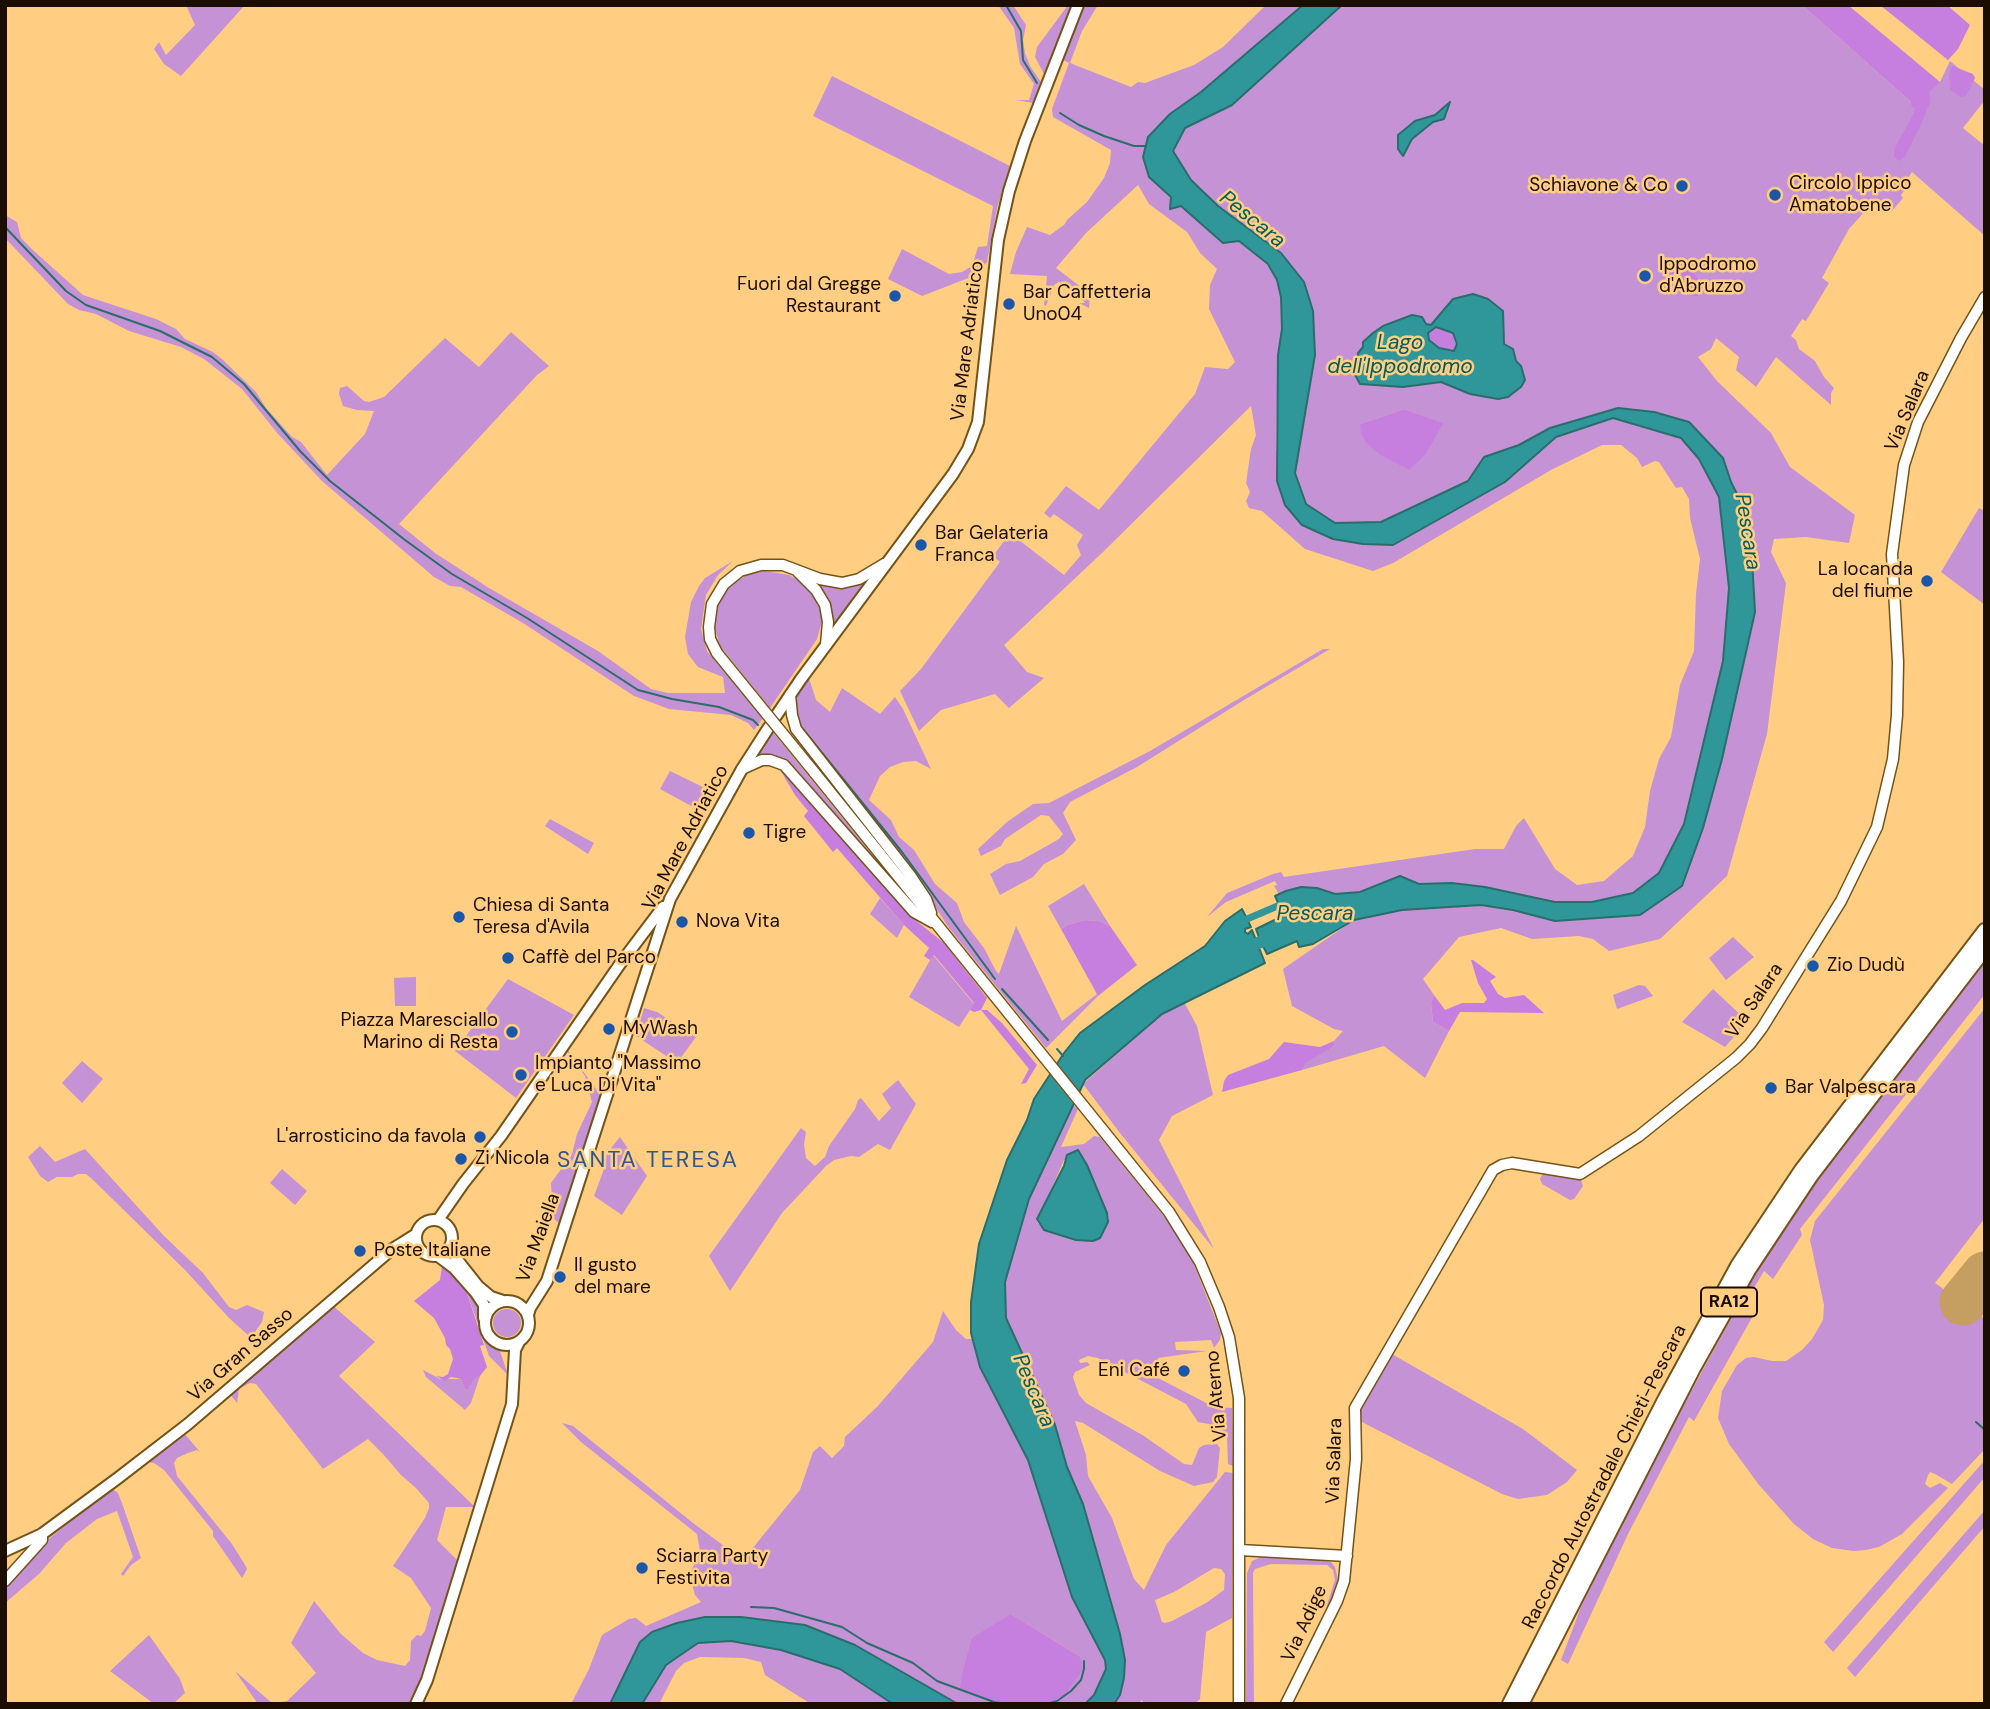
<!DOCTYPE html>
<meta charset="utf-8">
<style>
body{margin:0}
#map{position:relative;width:1990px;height:1709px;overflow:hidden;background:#ffce83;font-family:"DM Sans",sans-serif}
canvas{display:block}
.frame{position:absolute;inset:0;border:7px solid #1b0e00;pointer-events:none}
</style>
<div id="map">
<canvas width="1990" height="1709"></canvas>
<div class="frame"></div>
</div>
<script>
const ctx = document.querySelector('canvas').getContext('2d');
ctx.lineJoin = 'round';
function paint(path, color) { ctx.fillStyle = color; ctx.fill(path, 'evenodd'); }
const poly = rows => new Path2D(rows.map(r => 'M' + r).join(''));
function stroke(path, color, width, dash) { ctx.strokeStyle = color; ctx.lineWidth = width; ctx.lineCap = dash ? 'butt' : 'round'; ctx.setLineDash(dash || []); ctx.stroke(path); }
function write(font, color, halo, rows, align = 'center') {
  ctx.font = font + ' "DM Sans",sans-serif'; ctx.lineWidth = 5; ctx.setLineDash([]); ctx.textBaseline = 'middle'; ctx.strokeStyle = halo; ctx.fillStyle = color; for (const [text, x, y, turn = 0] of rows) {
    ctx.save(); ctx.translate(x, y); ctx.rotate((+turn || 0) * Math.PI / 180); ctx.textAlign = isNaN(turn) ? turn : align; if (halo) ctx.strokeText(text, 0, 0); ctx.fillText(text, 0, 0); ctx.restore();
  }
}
paint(poly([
 [186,5,245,5,181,76,164,64,154,49,159,42,166,55,195,25],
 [998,5,1013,5,1026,25,1023,40,1025,53,1030,66,1041,82,1033,103,1016,100,1029,100,1034,84,1020,64,1014,28],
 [1068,5,1098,5,1082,31,1070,63,1131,87,1138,82,1145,83,1194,65,1223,47,1266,5,1303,5,1201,92,1170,114,1149,177,1222,243,1239,241,1268,264,1277,280,1281,297,1282,329,1278,355,1276,449,1302,525,1333,539,1363,544,1393,545,1505,482,1556,437,1613,418,1681,438,1699,459,1719,497,1723,520,1729,588,1723,661,1684,824,1658,874,1633,894,1592,902,1555,902,1485,887,1452,883,1419,884,1400,876,1360,892,1335,894,1317,888,1286,891,1279,894,1274,886,1277,885,1275,881,1226,902,1207,917,1227,893,1273,874,1281,872,1284,877,1475,849,1504,849,1516,826,1524,818,1555,869,1577,885,1604,881,1633,856,1645,827,1650,791,1659,759,1671,737,1680,685,1694,651,1696,594,1700,559,1690,518,1689,499,1682,487,1676,488,1659,462,1655,461,1642,467,1637,458,1621,445,1602,445,1551,470,1393,563,1373,571,1305,549,1262,511,1249,508,1246,501,1250,492,1246,483,1251,449,1256,435,1251,406,1103,552,1004,645,1027,672,1044,678,1009,708,995,694,941,710,919,731,900,691,921,669,1000,562,993,556,1010,533,1064,575,1081,555,1077,545,1083,535,1054,514,1050,518,1044,513,1066,486,1099,510,1195,394,1205,367,1228,369,1235,362,1209,309,1210,285,1217,269,1200,253,1187,232,1149,204,1138,185,1086,233,1056,268,1090,294,1089,308,1079,303,1085,303,1080,296,1059,282,1054,285,1046,306,1044,305,1047,276,1010,274,1016,252,1027,227,1050,235,1064,225,1068,219,1087,202,1104,178,1110,163,1111,150,1053,117,1052,109,1069,63,1054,55,1044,74,1035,57,1037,47],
 [1342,5,1802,5,1911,102,1940,82,1950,61,1985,90,1985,100,1963,128,1985,146,1985,236,1912,172,1906,181,1909,184,1901,195,1903,198,1892,211,1875,200,1849,229,1822,278,1829,283,1806,321,1802,319,1791,336,1796,340,1799,349,1815,361,1824,377,1834,388,1831,393,1831,405,1776,357,1756,387,1736,370,1739,357,1716,338,1711,349,1698,357,1717,381,1771,433,1790,467,1855,515,1849,543,1806,537,1774,539,1771,552,1786,583,1767,734,1727,876,1660,939,1609,951,1593,939,1579,936,1532,939,1501,928,1459,937,1423,979,1434,995,1431,1004,1433,1022,1449,1031,1425,1078,1384,1046,1302,1070,1304,1063,1330,1049,1335,1045,1334,1041,1343,1031,1334,1029,1292,1006,1283,969,1354,920,1402,910,1481,905,1513,910,1555,921,1640,915,1682,886,1722,759,1755,612,1751,542,1744,508,1731,482,1723,458,1689,422,1654,412,1618,408,1550,428,1519,445,1484,457,1469,481,1381,522,1335,523,1306,504,1295,473,1315,355,1281,253,1218,206,1191,180,1172,151,1185,128,1232,105],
 [1404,409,1442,423,1427,453,1360,424],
 [832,76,1010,166,997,208,987,262,980,271,971,277,922,296,888,279,902,249,949,274,962,272,972,266,978,247,987,246,993,206,813,116],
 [5,215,17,222,21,238,34,251,83,295,156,319,176,329,185,339,213,352,223,360,256,392,266,408,292,437,301,442,327,475,365,434,374,411,357,410,343,406,339,394,340,388,347,386,364,401,369,402,384,397,445,338,479,367,511,332,549,366,537,375,399,524,435,553,489,588,598,651,651,689,668,693,725,693,723,677,698,667,688,654,685,637,691,602,699,586,705,578,733,561,718,575,706,595,701,629,707,651,763,718,754,730,748,723,731,715,669,709,634,696,523,623,461,587,450,586,434,577,322,481,278,434,242,389,204,359,181,347,129,331,96,314,79,310,68,304,5,238],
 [1979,508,1985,511,1985,605,1941,572],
 [765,571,789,575,805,584,815,596,822,610,823,618,817,639,770,708,720,646,714,625,714,615,721,596,730,585,749,574],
 [864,583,832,626,818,585,843,588],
 [1323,649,1330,649,1244,700,1137,767,1070,802,1063,813,1076,840,1063,854,1044,864,1033,877,1000,895,990,874,1006,864,1020,861,1059,839,1063,834,1049,816,1041,815,1005,839,1001,846,981,856,978,849,1007,822,1033,804,1049,803,1150,751],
 [808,675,816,700,830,712,842,688,880,714,895,697,903,709,931,769,916,761,903,762,890,767,880,776,869,800,891,820,899,837,914,850,935,884,957,903,964,922,984,948,996,971,999,974,1016,926,1062,1021,1097,994,1098,996,1046,1048,949,928,910,868,904,873,803,747,794,696],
 [772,731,896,884,895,885,795,768,777,757,761,756,759,754,765,747,764,744],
 [670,771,717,794,706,814,660,789],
 [550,819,594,843,588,854,545,826],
 [1084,884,1110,926,1099,921,1085,920,1067,925,1061,929,1048,906],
 [880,898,904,925,897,938,870,914],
 [1733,937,1754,957,1726,980,1709,958],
 [933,955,974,1004,959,1027,909,997],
 [1985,962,1985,994,1800,1229,1802,1235,1773,1279,1764,1271,1744,1305,1754,1314,1694,1421,1689,1417,1629,1532,1568,1664,1561,1660,1581,1607,1659,1450,1755,1275,1828,1165],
 [416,977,416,1006,395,1006,394,978],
 [508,979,574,1015,516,1098,455,1051],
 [1639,985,1645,986,1653,996,1617,1009,1613,995],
 [1713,989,1746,1020,1746,1023,1725,1047,1682,1022],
 [1184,1002,1197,1026,1213,1095,1172,1116,1159,1140,1214,1249,1120,1133,1083,1084,1162,1014],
 [644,1008,657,1012,696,1037,677,1063,636,1036],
 [1985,1008,1985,1218,1935,1283,1985,1319,1985,1449,1952,1484,1935,1474,1930,1472,1928,1475,1925,1484,1930,1488,1940,1483,1948,1488,1902,1534,1879,1547,1866,1550,1854,1551,1832,1548,1813,1539,1794,1524,1759,1485,1729,1444,1718,1418,1722,1391,1737,1365,1746,1358,1754,1357,1772,1361,1786,1361,1802,1350,1812,1339,1823,1320,1824,1305,1810,1240,1815,1221],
 [567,1049,601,1096,561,1225,553,1218,551,1183,572,1154,577,1134,592,1102,585,1076,566,1050],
 [82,1061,103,1079,82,1103,62,1083],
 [898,1080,916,1104,890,1150,878,1144,859,1157,851,1156,834,1160,826,1166,782,1213,730,1291,709,1256,801,1128,806,1132,804,1145,806,1158,815,1166,825,1157,829,1146,855,1109,858,1100,861,1098,879,1121,891,1108,882,1094],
 [1073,1105,1078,1109,1061,1147,1084,1144,1094,1136,1100,1137,1171,1225,1191,1257,1221,1333,1220,1340,1214,1348,1211,1340,1175,1342,1176,1350,1207,1351,1158,1358,1158,1378,1214,1407,1232,1408,1233,1466,1228,1464,1227,1435,1218,1433,1209,1424,1198,1422,1186,1404,1098,1358,1088,1356,1079,1360,1080,1363,1087,1362,1090,1365,1075,1372,1073,1377,1079,1395,1086,1403,1144,1436,1184,1464,1192,1465,1199,1448,1204,1445,1217,1444,1220,1448,1217,1477,1213,1482,1194,1486,1160,1471,1083,1423,1075,1421,1086,1455,1088,1476,1112,1518,1134,1579,1144,1590,1166,1545,1225,1472,1233,1473,1232,1618,1206,1632,1200,1699,1194,1704,1144,1704,1142,1700,1138,1704,1114,1704,1120,1695,1124,1678,1125,1660,1083,1504,1067,1467,1055,1425,1006,1318,1005,1282,1029,1199],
 [1064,1160,1087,1165,1107,1213,1108,1222,1093,1241,1077,1240,1044,1230,1037,1222],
 [1214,1568,1221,1569,1225,1574,1224,1590,1206,1603,1172,1621,1165,1623,1162,1622,1155,1600,1174,1592],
 [620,1137,647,1176,622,1215,594,1196,604,1169,607,1153],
 [40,1146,55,1162,85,1149,164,1236,203,1273,229,1307,236,1310,247,1305,264,1312,262,1322,255,1332,254,1338,249,1336,229,1318,185,1270,91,1178,86,1174,78,1174,72,1177,57,1177,48,1182,40,1176,28,1157],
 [282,1169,307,1191,295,1205,270,1183],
 [1543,1173,1581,1180,1583,1186,1574,1199,1570,1200,1542,1184,1540,1179],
 [464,1284,482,1306,482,1331,487,1340,500,1351,508,1375,489,1356],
 [332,1305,375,1342,339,1376,475,1507,446,1507,437,1540,458,1561,420,1680,408,1704,258,1704,235,1671,272,1703,287,1701,316,1673,291,1643,314,1601,341,1634,363,1653,377,1660,405,1666,410,1660,411,1641,417,1635,421,1636,425,1631,431,1608,411,1578,393,1566,425,1518,429,1508,429,1503,416,1488,401,1475,383,1454,368,1439,323,1469,256,1384,250,1383,239,1389,237,1403,230,1394],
 '493 1323a14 14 0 1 1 28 0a14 14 0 1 1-28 0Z',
 [943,1311,956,1330,966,1339,972,1339,980,1367,1028,1460,1072,1597,1105,1660,1107,1669,1094,1695,1085,1704,1048,1704,1065,1695,1079,1656,1011,1614,994,1626,960,1690,993,1701,1015,1704,958,1704,855,1645,805,1625,741,1617,640,1642,610,1704,571,1704,589,1669,602,1635,629,1619,636,1618,646,1626,701,1602,695,1595,691,1581,692,1569,700,1552,697,1534,581,1442,562,1423,573,1426,693,1523,743,1560,800,1490,813,1452,820,1446,832,1458,844,1446,845,1437,877,1407,933,1342],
 [1390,1353,1523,1429,1577,1470,1567,1482,1547,1495,1518,1499,1502,1494,1360,1421,1360,1402],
 [423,1370,440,1379,461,1379,465,1389,468,1390,474,1378,480,1376,471,1403,465,1410,426,1377],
 [184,1433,200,1452,197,1450,188,1453,177,1458,174,1463,177,1476,232,1544,245,1565,247,1569,242,1578,213,1536,213,1531,164,1470,154,1463,148,1462],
 [1985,1460,1985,1477,1833,1652,1824,1642],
 [111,1488,118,1493,123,1506,141,1558,131,1565,123,1576,121,1574,133,1557,117,1511,97,1519,66,1543,39,1574,5,1603,5,1584,34,1551],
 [1985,1510,1985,1526,1855,1677,1847,1668],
 [1263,1556,1314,1558,1331,1562,1335,1567,1338,1580,1330,1602,1326,1608,1335,1580,1333,1570,1327,1565,1271,1564,1255,1569,1253,1573,1254,1704,1246,1704,1247,1573,1252,1561],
 [149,1635,180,1679,185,1693,173,1704,154,1704,110,1671],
 [731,1641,781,1650,840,1669,893,1704,811,1704,765,1675,761,1662,744,1658,700,1657,684,1663,676,1671,659,1704,642,1704,666,1665,698,1643]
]), '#c492d5');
paint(poly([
 [1802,5,1848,5,1940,82,1929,92,1930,102,1920,127,1905,156,1899,161,1894,156,1895,148,1914,113,1915,106,1912,108,1911,102],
 [1880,5,1947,5,1970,25,1958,49,1948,60],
 [1952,66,1973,74,1975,78,1966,96,1961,97,1950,90,1949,74],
 [1678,256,1697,277,1703,289,1700,295,1695,296,1681,291,1670,277,1671,269],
 [1436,327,1453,333,1457,344,1454,351,1443,350,1429,340,1428,333],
 [1404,409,1443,423,1427,453,1409,470,1381,455,1365,442,1361,432,1360,424],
 [778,766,788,772,914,919,944,943,987,998,981,1010,987,1010,1002,1023,1037,1065,1026,1083,1021,1084,1029,1069,981,1010,974,1012,970,1010,974,1003,934,955,930,960,924,956,929,948,904,925,837,848,833,852,804,816,808,811,795,795],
 [1085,920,1099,921,1110,926,1137,965,1098,996,1061,929,1067,925],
 [1471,960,1473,960,1496,977,1490,981,1498,994,1505,998,1524,995,1544,1013,1460,1012,1449,1031,1433,1022,1431,1004,1434,995,1445,1010,1462,1003,1484,1003,1487,999,1478,983],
 [1334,1041,1335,1045,1330,1049,1305,1063,1302,1070,1222,1092,1224,1081,1228,1075,1269,1059,1284,1042,1320,1047],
 [434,1261,441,1261,464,1284,484,1345,480,1346,487,1367,480,1376,474,1379,468,1390,465,1389,461,1379,451,1377,445,1381,436,1376,443,1377,448,1374,453,1359,450,1349,446,1345,445,1338,434,1318,414,1301,440,1280,442,1267,439,1262],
 [1011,1614,1079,1656,1082,1661,1083,1669,1065,1695,1048,1704,1015,1704,993,1701,960,1690,962,1674,972,1638]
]), '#c67fde');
const water = poly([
 [1303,5,1342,5,1232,105,1185,128,1173,151,1191,180,1218,206,1281,253,1304,282,1313,311,1315,355,1295,473,1306,504,1335,523,1381,522,1468,481,1484,457,1519,445,1550,428,1618,408,1654,412,1689,422,1723,458,1731,482,1744,508,1751,542,1755,612,1722,759,1703,828,1682,886,1640,915,1555,921,1513,910,1481,905,1402,910,1354,920,1313,944,1299,947,1297,941,1267,954,1261,942,1284,931,1260,940,1256,929,1287,914,1287,912,1283,914,1275,896,1286,891,1301,887,1317,888,1335,894,1360,892,1400,876,1419,884,1452,883,1485,887,1555,902,1592,902,1633,893,1659,873,1684,824,1723,661,1729,588,1719,497,1699,459,1681,438,1613,418,1556,437,1505,482,1393,545,1363,544,1333,539,1302,525,1285,505,1277,481,1278,355,1282,329,1281,297,1277,280,1268,264,1239,241,1223,243,1181,206,1170,209,1171,197,1149,177,1143,157,1148,137,1170,114,1201,92,1303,5],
 [1450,102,1444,119,1433,122,1412,139,1403,156,1398,149,1398,135,1415,121,1435,115,1450,102],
 [1473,294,1488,299,1503,311,1504,344,1513,349,1516,361,1521,366,1525,380,1521,387,1508,397,1498,399,1470,394,1441,382,1403,387,1360,384,1354,373,1358,365,1358,353,1363,347,1363,342,1373,333,1383,326,1412,315,1422,317,1426,324,1431,325,1453,299,1473,294],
 [1436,327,1453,333,1457,344,1454,351,1439,348,1429,340,1428,333,1436,327],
 [1242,909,1251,927,1245,929,1245,932,1248,934,1252,930,1265,963,1162,1014,1085,1080,1029,1199,1005,1282,1006,1318,1055,1425,1067,1467,1083,1504,1120,1634,1125,1660,1124,1678,1120,1695,1114,1704,1085,1704,1094,1695,1106,1669,1105,1660,1072,1597,1028,1460,980,1367,971,1333,971,1302,979,1244,1007,1160,1027,1120,1034,1099,1064,1053,1080,1033,1145,985,1205,946,1225,921,1242,909],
 [1078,1150,1087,1165,1107,1213,1108,1222,1100,1238,1093,1241,1076,1240,1044,1230,1037,1219,1064,1166,1067,1155,1078,1150],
 [705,1617,741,1617,805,1625,855,1645,958,1704,893,1704,840,1669,781,1650,731,1641,698,1643,666,1665,642,1704,610,1704,640,1642,652,1632,677,1623,705,1617]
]);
paint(water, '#2f9799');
stroke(water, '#296e6b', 2);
stroke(poly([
 [1006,5,1021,31,1023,60,1037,83],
 [1060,113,1079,125,1104,136,1134,146,1146,146],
 [5,227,66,291,86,305,160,331,212,357,244,384,300,451,330,481,405,540,452,574,527,618,638,690,672,699,719,707,753,720,758,725],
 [802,728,902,852,995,979],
 [1002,989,1048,1040],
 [1057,1049,1063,1056],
 [1976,1422,1985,1430],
 [751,1607,774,1608,842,1627,867,1643,913,1663,937,1681,994,1702,1007,1704],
 [1046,1704,1057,1701,1071,1691,1081,1680,1084,1669,1084,1661]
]), '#296e6b', 2);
stroke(poly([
 [1240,922,1287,902]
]), '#2f9799', 7);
stroke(poly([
 [1245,949,1298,925]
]), '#2f9799', 12);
stroke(poly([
 [1963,1302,1985,1275]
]), '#c59e62', 47);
const tertiary = poly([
 [798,572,816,590,825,605,828,622,826,645],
 [717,653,710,639,709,627,712,604,724,584,740,571,761,565,783,565,820,579,842,583,859,579,884,564],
 [790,695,792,715,796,729,910,875,926,899,931,913],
 [742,769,762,760,770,760,784,765,914,912,932,922],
 [814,772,1169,1212,1200,1262,1219,1307,1229,1337,1239,1398,1239,1704],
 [1240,1550,1347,1556],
 [5,1581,42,1540,42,1534],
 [1286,1704,1337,1601,1344,1581,1356,1459,1355,1408,1493,1170,1502,1165,1512,1163,1580,1174,1639,1136,1736,1058,1750,1044,1762,1028,1841,901,1877,827,1893,759,1897,715,1898,662,1892,554,1904,465,1918,422,1961,338,1985,297]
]);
const secondary = poly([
 [776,716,801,679,953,474,968,449,978,422,998,240,1009,191,1025,141,1078,5],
 '416 1238a18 18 0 1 1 36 0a18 18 0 1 1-36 0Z',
 [438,1220,463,1184,501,1136,620,964,663,907],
 [451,1245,452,1252,459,1262,478,1286,491,1297,503,1301],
 [438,1256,454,1268,476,1293,484,1305,484,1318],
 '485 1323a22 22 0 1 1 44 0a22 22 0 1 1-44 0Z',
 [528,1315,530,1308,547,1281,670,899,742,769,769,727],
 [5,1551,42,1534,118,1478,188,1424,391,1250,415,1235],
 [416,1704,427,1680,512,1404,515,1350,519,1342]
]);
const motorway = poly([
 [1510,1704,1665,1400,1738,1266,1802,1170,1985,931],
 [1521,1704,1693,1368,1748,1270,1811,1175,1985,948]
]);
stroke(tertiary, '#745317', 13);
stroke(secondary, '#745317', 14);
stroke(motorway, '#745317', 18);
stroke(tertiary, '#fff', 10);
stroke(secondary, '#fff', 10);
stroke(motorway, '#fff', 14);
const tertiaryBridge = poly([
 [717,653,814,772]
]);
stroke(tertiaryBridge, '#745317', 13, []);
stroke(tertiaryBridge, '#fff', 10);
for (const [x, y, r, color] of [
 [1682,186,7,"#1a57a8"],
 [1775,195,7,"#1a57a8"],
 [1645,276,7,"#1a57a8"],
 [895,296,7,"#1a57a8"],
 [1009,304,7,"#1a57a8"],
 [921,545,7,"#1a57a8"],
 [1927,581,7,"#1a57a8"],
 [749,833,7,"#1a57a8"],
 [459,917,7,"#1a57a8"],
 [682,922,7,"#1a57a8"],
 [508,958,7,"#1a57a8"],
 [1813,966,7,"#1a57a8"],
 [609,1029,7,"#1a57a8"],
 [512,1032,7,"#1a57a8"],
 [521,1075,7,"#1a57a8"],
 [1771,1088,7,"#1a57a8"],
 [480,1137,7,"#1a57a8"],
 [461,1159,7,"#1a57a8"],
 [360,1251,7,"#1a57a8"],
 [560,1277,7,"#1a57a8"],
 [1184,1371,7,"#1a57a8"],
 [642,1568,7,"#1a57a8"]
]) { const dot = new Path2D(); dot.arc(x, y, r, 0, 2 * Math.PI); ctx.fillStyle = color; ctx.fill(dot); stroke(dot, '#ffce83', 2.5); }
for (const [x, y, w] of [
 [1729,1302,56]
]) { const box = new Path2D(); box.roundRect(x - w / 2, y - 14.5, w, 29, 5); ctx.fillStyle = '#ffce83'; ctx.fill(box); stroke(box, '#1b0e00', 2); }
write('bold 18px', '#1b0e00', null, [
 ["RA12",1729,1302]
]);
write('19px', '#1b0e00', '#ffce83', [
 ["Circolo Ippico",1789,184],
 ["Amatobene",1789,206],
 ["Schiavone & Co",1668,186,"right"],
 ["Ippodromo",1659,265],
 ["d'Abruzzo",1659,287],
 ["Fuori dal Gregge",881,285,"right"],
 ["Restaurant",881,307,"right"],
 ["Bar Caffetteria",1023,293],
 ["Uno04",1023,315],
 ["Bar Gelateria",935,534],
 ["Franca",935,556],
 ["La locanda",1913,570,"right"],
 ["del fiume",1913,592,"right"],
 ["Tigre",763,833],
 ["Chiesa di Santa",473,906],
 ["Teresa d'Avila",473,928],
 ["Nova Vita",696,922],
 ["Caffè del Parco",522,958],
 ["Zio Dudù",1827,966],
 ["Piazza Maresciallo",498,1021,"right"],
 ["Marino di Resta",498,1043,"right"],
 ["MyWash",623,1029],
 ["Impianto \"Massimo",535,1064],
 ["e Luca Di Vita\"",535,1086],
 ["Bar Valpescara",1785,1088],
 ["L'arrosticino da favola",466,1137,"right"],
 ["Zi Nicola",475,1159],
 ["Poste Italiane",374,1251],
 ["Il gusto",574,1266],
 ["del mare",574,1288],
 ["Eni Café",1170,1371,"right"],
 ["Sciarra Party",656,1557],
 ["Festivita",656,1579]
], 'left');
write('19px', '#1b0e00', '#ffce83', [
 ["Via Mare Adriatico",968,341,-83],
 ["Via Salara",1908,411,-67],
 ["Via Mare Adriatico",686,838,-62],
 ["Via Salara",1755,1001,-56],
 ["Via Maiella",539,1238,-70],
 ["Via Gran Sasso",241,1355,-41],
 ["Via Aterno",1217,1396,-95],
 ["Via Salara",1335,1461,-88],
 ["Raccordo Autostradale Chieti-Pescara",1605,1477,-63],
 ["Via Adige",1305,1624,-65]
]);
write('italic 21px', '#015d5e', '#ffce83', [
 ["Pescara",1252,220,39],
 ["Lago",1400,343],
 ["dell'Ippodromo",1400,367],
 ["Pescara",1747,532,81],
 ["Pescara",1315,914],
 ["Pescara",1033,1391,67]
]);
ctx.letterSpacing = '2px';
write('23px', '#2f568d', '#ffce83', [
 ["SANTA TERESA",648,1161]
]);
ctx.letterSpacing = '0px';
</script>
